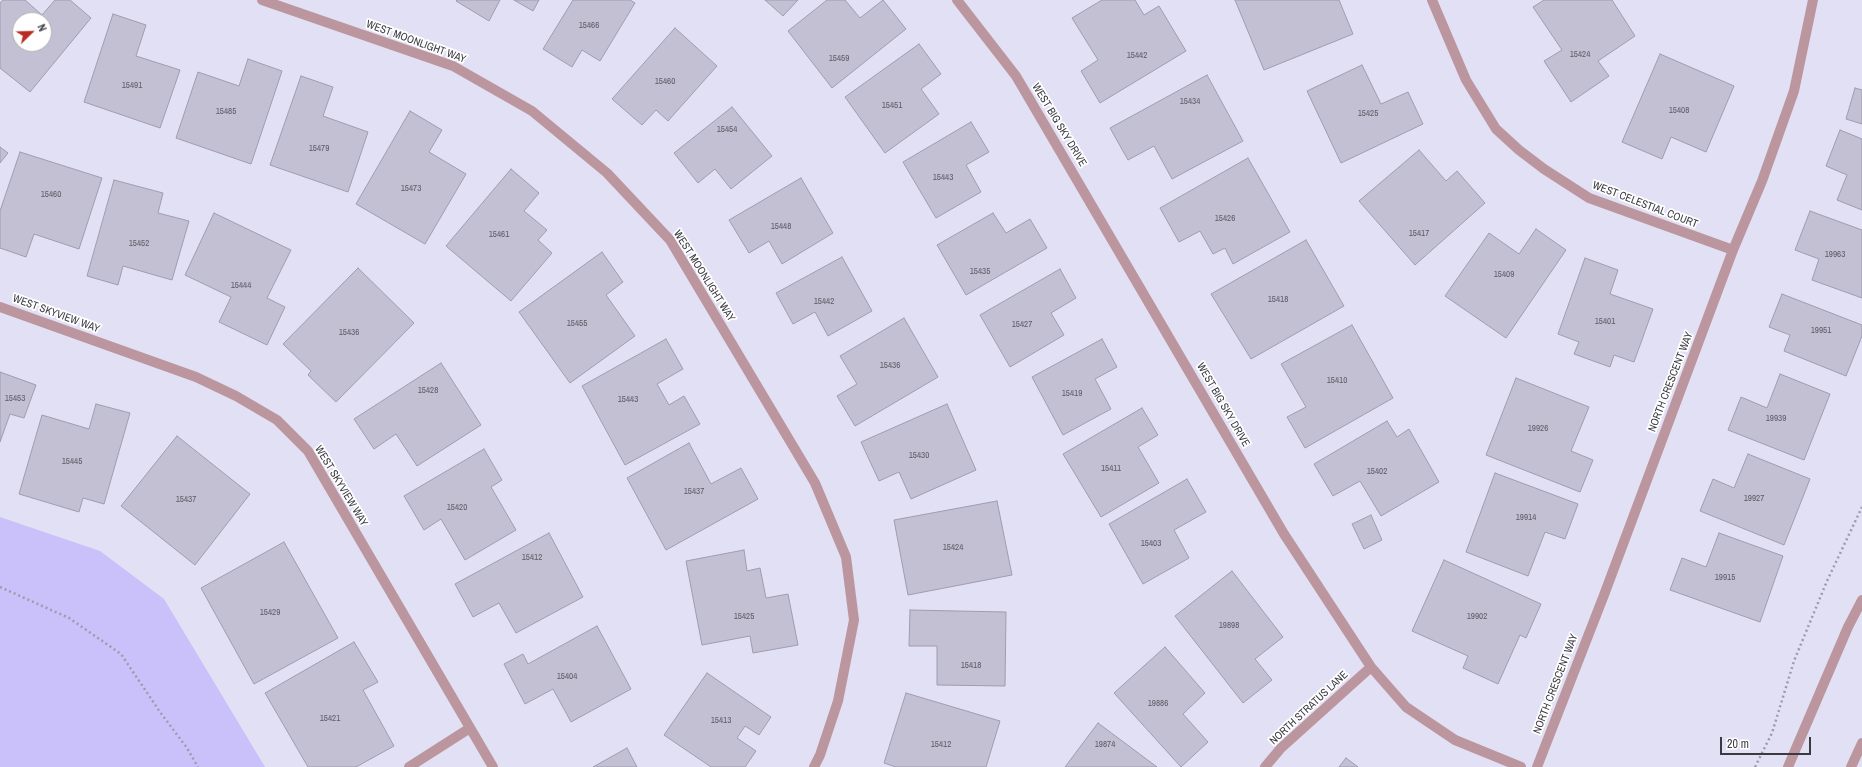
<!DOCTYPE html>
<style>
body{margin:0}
#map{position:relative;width:1862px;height:767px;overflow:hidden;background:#e2e0f4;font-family:"Archivo Narrow",sans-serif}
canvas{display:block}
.north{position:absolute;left:12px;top:12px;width:40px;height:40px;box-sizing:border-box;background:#fff;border:1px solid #b1b0b3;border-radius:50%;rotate:67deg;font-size:11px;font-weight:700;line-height:16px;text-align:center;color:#3b3a42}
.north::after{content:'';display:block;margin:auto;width:14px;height:18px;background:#b92b25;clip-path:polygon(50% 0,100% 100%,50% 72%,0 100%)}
.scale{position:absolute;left:1720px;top:737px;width:91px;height:18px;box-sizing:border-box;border:2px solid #3b3a42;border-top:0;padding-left:5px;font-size:12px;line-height:14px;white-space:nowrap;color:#3b3a42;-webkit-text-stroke:3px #fff;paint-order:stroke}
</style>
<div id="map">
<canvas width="1862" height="767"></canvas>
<div class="north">N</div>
<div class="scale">20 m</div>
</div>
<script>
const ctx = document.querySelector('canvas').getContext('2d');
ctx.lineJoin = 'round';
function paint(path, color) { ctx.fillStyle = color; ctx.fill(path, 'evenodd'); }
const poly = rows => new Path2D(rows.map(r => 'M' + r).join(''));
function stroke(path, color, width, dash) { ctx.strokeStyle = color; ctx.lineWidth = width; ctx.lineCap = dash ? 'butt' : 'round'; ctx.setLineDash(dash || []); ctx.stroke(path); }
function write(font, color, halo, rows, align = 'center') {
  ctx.font = font + ' "Archivo Narrow",sans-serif'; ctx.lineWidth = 3.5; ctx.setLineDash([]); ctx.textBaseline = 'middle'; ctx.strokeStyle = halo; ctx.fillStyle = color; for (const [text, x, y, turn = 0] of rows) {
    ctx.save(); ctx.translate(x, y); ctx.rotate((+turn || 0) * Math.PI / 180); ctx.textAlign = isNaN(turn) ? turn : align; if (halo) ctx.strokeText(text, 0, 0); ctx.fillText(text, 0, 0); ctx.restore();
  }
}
paint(poly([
 [0,517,100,551,164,599,265,767,0,767]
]), '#cac0fa');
const building = poly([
 [3,0,25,0,42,15,55,0,70,0,91,18,30,92,0,68,0,3,3,0],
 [20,20,44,20,44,44,20,44,20,20],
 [457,0,500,0,489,21,456,1,457,0],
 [514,0,539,0,533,11,514,0],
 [573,0,630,0,635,3,600,61,582,50,572,67,543,49,573,0],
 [765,0,798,0,783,16,765,0],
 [827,0,845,0,860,18,883,0,906,29,832,88,788,31,827,0],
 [1102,0,1135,0,1144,15,1159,6,1186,51,1100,103,1081,71,1098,60,1072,18,1102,0],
 [1235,0,1339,0,1353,34,1264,70,1235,0],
 [1544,0,1612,0,1635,36,1598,61,1609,76,1571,102,1544,61,1562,50,1533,7,1544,0],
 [113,14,146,25,136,56,180,70,160,128,84,102,113,14],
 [675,28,717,66,668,121,656,110,642,125,612,99,675,28],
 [919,44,941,74,921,89,939,114,885,153,845,97,919,44],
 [1660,54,1734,86,1706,152,1671,137,1662,159,1622,142,1660,54],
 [248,59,282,71,251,164,176,138,198,72,239,86,248,59],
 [1362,65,1381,104,1408,92,1423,124,1341,163,1307,91,1362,65],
 [1207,75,1243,141,1172,179,1154,146,1128,160,1110,128,1207,75],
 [301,76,333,87,323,116,368,132,348,192,270,165,301,76],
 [1855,88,1862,90,1862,124,1846,119,1855,88],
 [732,107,772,156,731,189,715,169,698,183,674,153,732,107],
 [410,111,442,130,429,152,466,174,425,244,356,204,410,111],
 [971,122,989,152,966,165,981,192,936,218,903,162,971,122],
 [1840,130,1862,139,1862,210,1837,200,1847,175,1826,166,1840,130],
 [0,147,8,153,0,163,0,147],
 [1419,150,1446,181,1457,171,1485,203,1415,265,1359,201,1419,150],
 [20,152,102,178,79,249,34,234,26,257,0,248,0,211,20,152],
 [1248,158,1290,232,1233,264,1225,248,1213,254,1200,231,1179,242,1160,208,1248,158],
 [511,169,539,193,524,211,547,230,538,240,552,253,511,301,446,246,511,169],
 [801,178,833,233,782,264,769,241,749,253,729,220,801,178],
 [114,180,163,193,158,213,189,221,172,280,123,266,118,285,87,276,114,180],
 [1810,211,1862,230,1862,298,1812,280,1819,259,1795,250,1810,211],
 [214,213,291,250,267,298,285,307,267,345,219,322,231,297,185,275,214,213],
 [993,213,1006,233,1030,219,1047,248,966,295,937,245,993,213],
 [1536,229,1566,250,1506,338,1445,296,1489,233,1519,254,1536,229],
 [1306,240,1344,306,1251,359,1211,294,1306,240],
 [602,252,623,282,606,295,635,336,570,383,519,312,602,252],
 [842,257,872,311,828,336,815,312,793,324,776,293,842,257],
 [1585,258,1618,270,1610,294,1653,309,1634,362,1614,355,1610,367,1574,354,1579,342,1558,334,1585,258],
 [358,268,414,323,336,402,308,375,311,371,283,344,358,268],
 [1060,269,1076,298,1051,313,1064,335,1010,367,980,315,1060,269],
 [1782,294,1862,325,1862,336,1846,376,1784,351,1790,335,1769,327,1782,294],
 [904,318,938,377,855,426,837,396,857,384,840,356,904,318],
 [1352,325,1393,398,1305,448,1287,417,1306,407,1281,364,1352,325],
 [666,339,683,369,657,384,669,405,684,396,700,424,625,465,582,386,666,339],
 [1102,339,1117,367,1095,379,1111,409,1063,435,1032,377,1102,339],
 [441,363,481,425,417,466,396,434,374,449,354,419,441,363],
 [0,372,36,385,24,418,10,414,0,442,0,372],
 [1780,374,1830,394,1804,460,1728,430,1741,397,1767,408,1780,374],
 [1516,378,1589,407,1571,451,1593,460,1580,492,1486,455,1516,378],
 [96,404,130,413,104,504,83,498,79,512,19,494,42,415,89,429,96,404],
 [947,404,976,470,911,499,899,472,879,481,861,442,947,404],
 [1142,408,1158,435,1138,447,1159,483,1101,517,1063,454,1142,408],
 [1387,421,1397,437,1409,429,1439,482,1381,516,1360,481,1333,496,1314,464,1387,421],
 [177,436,250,494,195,565,121,506,177,436],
 [689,443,711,484,741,468,758,499,666,550,627,478,689,443],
 [484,449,502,480,491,487,516,530,465,560,441,519,424,530,404,496,484,449],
 [1748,454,1810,479,1784,545,1700,511,1713,479,1734,488,1748,454],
 [1495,473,1578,504,1565,539,1545,532,1528,576,1466,552,1495,473],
 [1187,479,1206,512,1174,530,1189,558,1143,584,1109,524,1187,479],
 [997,501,1012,575,908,595,894,520,997,501],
 [1371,515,1382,540,1364,549,1352,524,1371,515],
 [549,533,583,597,516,633,499,603,473,617,455,584,549,533],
 [1719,533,1783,556,1760,622,1670,590,1682,558,1706,567,1719,533],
 [284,542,338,638,254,684,201,588,284,542],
 [744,550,747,571,760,568,766,598,788,594,798,645,753,653,750,636,702,645,686,561,744,550],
 [1444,560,1541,604,1526,638,1520,635,1498,684,1463,668,1468,656,1412,631,1444,560],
 [1232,571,1283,637,1255,659,1272,680,1243,703,1175,616,1232,571],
 [910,610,1006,612,1005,686,937,685,937,646,909,646,910,610],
 [597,626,631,689,571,722,553,689,525,704,504,664,523,654,528,664,597,626],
 [354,642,378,682,363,690,394,746,356,767,308,767,265,693,354,642],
 [1165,647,1205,693,1183,714,1208,742,1181,767,1114,693,1165,647],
 [707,673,771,717,759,735,745,726,737,738,756,751,745,767,711,767,664,735,707,673],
 [906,693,1000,721,986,767,896,767,884,763,906,693],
 [1098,723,1157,767,1065,767,1098,723],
 [627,748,637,767,593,767,627,748],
 [1346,758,1358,767,1339,767,1346,758]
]);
paint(building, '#c3c0d4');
stroke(building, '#9f9caf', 1);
stroke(poly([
 [0,587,69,618,121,654,160,712,187,748,198,767],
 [1755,767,1772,733,1794,661,1827,581,1862,507]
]), '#9d9baa', 2.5, [2, 3]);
stroke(poly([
 [262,0,453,66,532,111,607,173,670,240,815,483,846,557,854,620,838,701,820,755,814,767],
 [957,0,1016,76,1284,534,1371,667,1406,707,1455,740,1521,767],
 [1432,0,1466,80,1496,129,1519,150,1544,169,1589,198,1733,250],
 [0,307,196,377,236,396,277,420,308,451,493,767],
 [409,767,470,728],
 [1265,767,1281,748,1371,667],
 [1537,767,1604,595,1733,250,1762,181,1794,91,1813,0],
 [1788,767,1848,627,1862,600],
 [1851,767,1862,743]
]), '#bc969f', 10);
write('9px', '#5d5c66', null, [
 ["15466",589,26],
 ["15424",1580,55],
 ["15442",1137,56],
 ["15459",839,59],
 ["15460",665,82],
 ["15491",132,86],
 ["15434",1190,102],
 ["15451",892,106],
 ["15408",1679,111],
 ["15485",226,112],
 ["15425",1368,114],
 ["15454",727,130],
 ["15479",319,149],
 ["15443",943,178],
 ["15473",411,189],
 ["15460",51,195],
 ["15426",1225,219],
 ["15448",781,227],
 ["15417",1419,234],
 ["15461",499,235],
 ["15452",139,244],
 ["19963",1835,255],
 ["15435",980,272],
 ["15409",1504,275],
 ["15444",241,286],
 ["15418",1278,300],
 ["15442",824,302],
 ["15401",1605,322],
 ["15455",577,324],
 ["15427",1022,325],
 ["19951",1821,331],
 ["15436",349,333],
 ["15436",890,366],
 ["15410",1337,381],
 ["15428",428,391],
 ["15419",1072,394],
 ["15453",15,399],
 ["15443",628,400],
 ["19939",1776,419],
 ["19926",1538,429],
 ["15430",919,456],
 ["15445",72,462],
 ["15411",1111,469],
 ["15402",1377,472],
 ["15437",694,492],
 ["19927",1754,499],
 ["15437",186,500],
 ["15420",457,508],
 ["19914",1526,518],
 ["15403",1151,544],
 ["15424",953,548],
 ["15412",532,558],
 ["19915",1725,578],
 ["15429",270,613],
 ["15425",744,617],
 ["19902",1477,617],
 ["19898",1229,626],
 ["15418",971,666],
 ["15404",567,677],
 ["19886",1158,704],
 ["15421",330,719],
 ["15413",721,721],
 ["15412",941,745],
 ["19874",1105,745]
]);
write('11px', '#3b3a42', '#fff', [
 ["WEST MOONLIGHT WAY",416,42,20],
 ["WEST BIG SKY DRIVE",1059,125,59],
 ["WEST CELESTIAL COURT",1645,205,21],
 ["WEST MOONLIGHT WAY",704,276,58],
 ["WEST SKYVIEW WAY",56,314,20],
 ["NORTH CRESCENT WAY",1671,382,-69],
 ["WEST BIG SKY DRIVE",1223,405,60],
 ["WEST SKYVIEW WAY",341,486,59],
 ["NORTH CRESCENT WAY",1556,684,-69],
 ["NORTH STRATUS LANE",1309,708,-43]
]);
</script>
